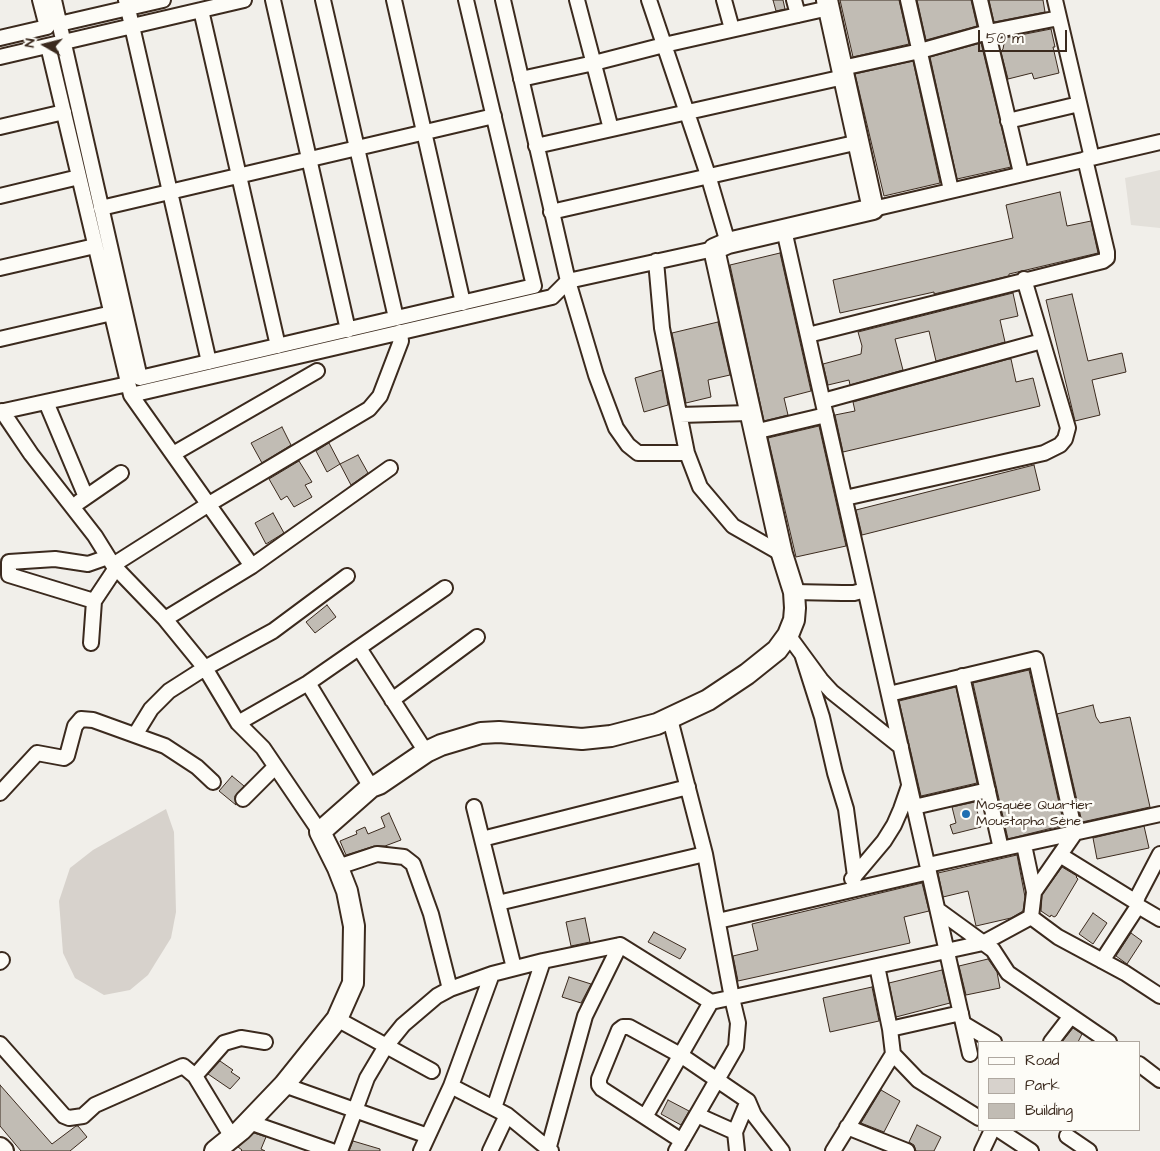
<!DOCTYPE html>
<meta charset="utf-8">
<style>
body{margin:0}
#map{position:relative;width:1160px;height:1151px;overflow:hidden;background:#f1efea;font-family:"Architects Daughter",sans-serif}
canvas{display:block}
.legend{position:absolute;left:978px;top:1041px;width:162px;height:90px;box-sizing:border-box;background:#fdfcf7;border:1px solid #afa8a0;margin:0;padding:6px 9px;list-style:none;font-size:15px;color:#3b2a1e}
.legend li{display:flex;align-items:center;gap:10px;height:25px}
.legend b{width:25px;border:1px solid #afa8a0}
.north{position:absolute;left:20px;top:20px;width:50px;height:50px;-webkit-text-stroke:4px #fdfcf7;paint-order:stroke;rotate:278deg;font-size:14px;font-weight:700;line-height:20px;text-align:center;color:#3b2a1e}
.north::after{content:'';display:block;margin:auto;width:18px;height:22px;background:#3b2a1e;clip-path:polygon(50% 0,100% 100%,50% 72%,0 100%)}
.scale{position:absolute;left:978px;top:30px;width:89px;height:22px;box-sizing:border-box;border:2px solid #3b2a1e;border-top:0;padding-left:6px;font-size:15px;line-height:18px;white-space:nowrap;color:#3b2a1e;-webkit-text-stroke:4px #fdfcf7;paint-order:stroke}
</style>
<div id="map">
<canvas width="1160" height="1151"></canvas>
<ul class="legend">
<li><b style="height:6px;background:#fdfcf7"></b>Road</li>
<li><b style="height:14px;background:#d7d2cc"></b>Park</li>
<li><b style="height:14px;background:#c1bcb4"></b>Building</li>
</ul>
<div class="north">N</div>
<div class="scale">50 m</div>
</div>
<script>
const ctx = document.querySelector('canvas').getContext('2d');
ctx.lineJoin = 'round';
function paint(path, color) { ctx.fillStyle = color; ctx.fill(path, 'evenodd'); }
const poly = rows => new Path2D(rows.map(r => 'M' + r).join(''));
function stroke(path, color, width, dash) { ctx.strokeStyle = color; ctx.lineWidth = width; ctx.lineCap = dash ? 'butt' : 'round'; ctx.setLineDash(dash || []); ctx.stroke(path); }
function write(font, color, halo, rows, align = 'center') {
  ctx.font = font + ' "Architects Daughter",sans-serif'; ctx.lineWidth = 5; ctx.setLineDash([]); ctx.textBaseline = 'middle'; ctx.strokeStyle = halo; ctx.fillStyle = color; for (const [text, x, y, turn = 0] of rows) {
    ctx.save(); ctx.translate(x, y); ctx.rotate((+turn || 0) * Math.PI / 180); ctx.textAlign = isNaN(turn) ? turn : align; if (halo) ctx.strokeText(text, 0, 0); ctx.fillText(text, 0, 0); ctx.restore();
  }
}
paint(poly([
 [1160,170,1160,228,1131,225,1125,178]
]), '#e3e0da');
paint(poly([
 [166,809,174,832,176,912,171,938,148,975,130,990,104,995,75,978,63,953,59,901,70,868,93,850]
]), '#d7d2cc');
const building = poly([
 [773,0,783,0,785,9,776,11,773,0],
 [840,0,899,0,909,44,853,57,840,0],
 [917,0,971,0,977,26,926,40,917,0],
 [989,0,1043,0,1045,12,994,22,989,0],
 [1051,29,1055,47,1053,47,1059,73,1034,79,1032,73,1008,79,1001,52,1003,49,1005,38,1051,29],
 [981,43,1011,167,957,179,930,57,981,43],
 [913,61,940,183,884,196,855,74,913,61],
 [1060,192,1067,226,1091,221,1098,253,1022,271,1009,274,1009,276,934,294,934,292,840,313,833,280,1013,238,1006,205,1060,192],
 [780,253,811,391,784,398,788,415,764,421,730,265,780,253],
 [1013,293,1018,316,1000,320,1005,342,936,361,929,331,895,339,903,370,850,385,849,380,828,385,823,364,861,354,862,346,858,332,1013,293],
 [1072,294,1088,361,1122,353,1126,372,1092,380,1100,415,1075,421,1046,300,1072,294],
 [718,322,730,375,708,380,711,397,686,403,672,333,718,322],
 [1009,359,1011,359,1016,382,1033,378,1040,406,843,452,835,415,855,411,853,402,1009,359],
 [662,370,668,405,644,412,635,378,662,370],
 [819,426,846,546,796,557,768,438,819,426],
 [282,427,291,445,262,463,251,443,282,427],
 [329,443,340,464,327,472,316,451,329,443],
 [358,455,368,473,351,485,340,464,358,455],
 [299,461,312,482,305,485,312,497,294,507,287,496,281,500,269,479,299,461],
 [1034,465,1040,490,862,535,856,510,1034,465],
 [273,513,284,533,266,544,255,523,273,513],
 [327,605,336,617,315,633,306,622,327,605],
 [1029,670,1064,825,1008,839,973,683,1029,670],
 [956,687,977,783,921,796,899,701,956,687],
 [1093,705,1096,717,1100,723,1130,717,1150,807,1082,822,1057,714,1093,705],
 [232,776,244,786,235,796,236,805,219,791,232,776],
 [975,802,981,827,953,834,950,825,956,823,952,807,975,802],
 [389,813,401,840,385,846,374,846,346,855,340,841,357,834,356,831,365,827,368,834,385,827,381,817,389,813],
 [1144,826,1149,848,1097,859,1093,838,1144,826],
 [1017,855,1025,897,1023,911,1011,918,976,926,968,891,943,897,938,873,1017,855],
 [1062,867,1077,876,1076,877,1078,879,1056,916,1054,917,1051,915,1050,917,1041,911,1042,895,1062,867],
 [922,883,929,911,904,917,910,943,738,981,733,956,758,950,752,924,922,883],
 [1093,913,1107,923,1093,944,1079,934,1093,913],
 [585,918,590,942,571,946,566,922,585,918],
 [654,932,686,949,680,959,648,942,654,932],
 [1131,933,1142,941,1127,964,1116,956,1131,933],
 [988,959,997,972,1000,988,966,995,959,966,988,959],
 [942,970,950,1003,896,1017,889,983,942,970],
 [569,977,591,984,581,1003,562,997,569,977],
 [872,987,879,1021,830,1032,823,998,872,987],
 [1073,1028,1082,1034,1078,1042,1062,1042,1073,1028],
 [220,1061,233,1070,231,1072,240,1078,230,1089,208,1074,220,1061],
 [0,1085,52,1144,76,1126,78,1126,87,1137,70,1151,21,1151,0,1126,0,1085],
 [881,1090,900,1101,884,1132,861,1123,881,1090],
 [668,1100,689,1111,681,1125,661,1114,668,1100],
 [917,1125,941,1137,934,1151,916,1151,914,1145,909,1142,917,1125],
 [254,1133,266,1137,261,1149,265,1151,241,1151,242,1150,238,1147,254,1133],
 [353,1141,380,1149,380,1151,349,1151,353,1141]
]);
paint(building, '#c1bcb4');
stroke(building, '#3b2a1e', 1);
const street = poly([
 [54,0,140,378,534,286,466,0],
 [126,0,209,362],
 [273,0,348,330],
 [323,0,396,318],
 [394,0,463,303],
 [503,0,568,281,596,375,616,428,628,445,638,453,687,453,700,487,733,526,782,554],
 [577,0,611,129],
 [649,0,708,175,728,243],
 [724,0,732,29],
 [794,0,798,15],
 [908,0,951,190],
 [980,0,1021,173],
 [1055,0,1092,158],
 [201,10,278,346],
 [59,24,163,0],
 [0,38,47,27,40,0],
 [48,46,131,395,252,566],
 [0,57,244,0],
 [842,68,920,51,988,32,1059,18],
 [521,79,594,63,664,45,829,8],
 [1008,121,1079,104],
 [0,127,64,112],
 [536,146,844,77],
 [0,196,79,177],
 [101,208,494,116],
 [873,209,1160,142],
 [551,212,859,142],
 [784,230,970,1054],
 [656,261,662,328,687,453],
 [0,268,95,246],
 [808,335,1103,261,1107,258,1107,252,1085,159],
 [0,339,112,313],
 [131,395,552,297,568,281,714,249],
 [823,401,1042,341],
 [46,402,86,497],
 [2,411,31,454,95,536,113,565,165,619,205,668,238,723,263,748,320,832],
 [0,412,128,384],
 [680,415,749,413],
 [754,432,826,415],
 [173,454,317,371],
 [845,498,1044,453,1060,445,1065,439,1068,428,1024,279],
 [79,502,121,473],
 [113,565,209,504,369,409,380,396,401,341,400,332],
 [794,592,842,593,854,593,865,590],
 [94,601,9,575,9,562,55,559,88,564,108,557],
 [165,619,252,566,390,468],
 [788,635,821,680,832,692,901,747],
 [91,643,94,601,116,568],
 [359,648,426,752],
 [802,654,822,717,835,773,846,809,855,876],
 [962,676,1001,849],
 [308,683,371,787],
 [889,694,1036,659,1075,833,1034,892],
 [392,700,477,637],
 [670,719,705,854,732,998,738,1023,736,1047,676,1151],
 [238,723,308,683,445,588],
 [135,735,151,709,169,691,205,668,273,631,347,576],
 [0,793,37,753,64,758,67,756,75,726,81,719,93,720,165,746,197,767,213,782],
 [243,799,275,767],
 [474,807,514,968],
 [914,807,988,790],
 [482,839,688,787],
 [1024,845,1034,892,1031,917],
 [1060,855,1136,902],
 [928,865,1160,814],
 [338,867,377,854,404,857,413,864,431,914,450,989],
 [852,879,884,841,894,825,901,809,909,786],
 [498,903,705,854],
 [1138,906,1160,919],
 [938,910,993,950,1008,973,1109,1042],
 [1031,917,1058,937,1125,973,1160,996],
 [718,921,929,872],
 [1102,961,1138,906,1136,902,1138,896,1160,854],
 [0,962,2,960],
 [877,966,890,1029,893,1054,918,1080,979,1118],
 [337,1019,432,1071],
 [964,1024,994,1042],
 [890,1029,961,1013],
 [1051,1042,1071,1016],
 [0,1044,64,1116,69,1118,83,1116,95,1105,183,1066,195,1076,232,1137],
 [1139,1064,1160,1080],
 [195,1076,224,1043,241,1038,265,1042],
 [284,1085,428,1136],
 [451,1086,507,1115,551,1151],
 [494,1108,543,961],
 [697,1115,735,1132],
 [645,1117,711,1002],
 [249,1122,332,1151],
 [847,1127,907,1151],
 [999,1130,1031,1151],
 [1067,1136,1089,1151],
 [682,1141,602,1089,599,1085,599,1079,619,1030,623,1027,629,1027,682,1056,748,1101,754,1115,782,1151],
 [548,1150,585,1016,620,945],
 [340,1151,367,1078,386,1046,403,1025,437,996,450,989,492,974,543,961,620,945,711,1002,983,943,1031,917],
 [421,1151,451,1086,492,974],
 [490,1151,507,1115],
 [737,1151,735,1132,748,1101],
 [833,1151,893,1054],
 [982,1151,992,1130]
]);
const secondary = poly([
 [0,1148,3,1151],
 [215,1151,241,1130,284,1085,337,1019,353,983,354,926,347,891,338,868,320,832,371,787,379,784,426,752,441,745,481,733,499,732,582,739,611,736,657,724,708,700,747,674,777,650,788,635,794,620,795,608,794,592,782,554,714,249,728,243,873,209,827,0]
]);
stroke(street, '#3b2a1e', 18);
stroke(secondary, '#3b2a1e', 24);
stroke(street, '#fdfcf7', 14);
stroke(secondary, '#fdfcf7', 20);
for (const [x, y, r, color] of [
 [966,814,5,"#1f6fb2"]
]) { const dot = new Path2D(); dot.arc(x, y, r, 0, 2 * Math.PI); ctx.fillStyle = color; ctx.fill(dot); stroke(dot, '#fdfcf7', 2); }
write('14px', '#3b2a1e', '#fdfcf7', [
 ["Mosquée Quartier",976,806],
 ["Moustapha Sène",976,822]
], 'left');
</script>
